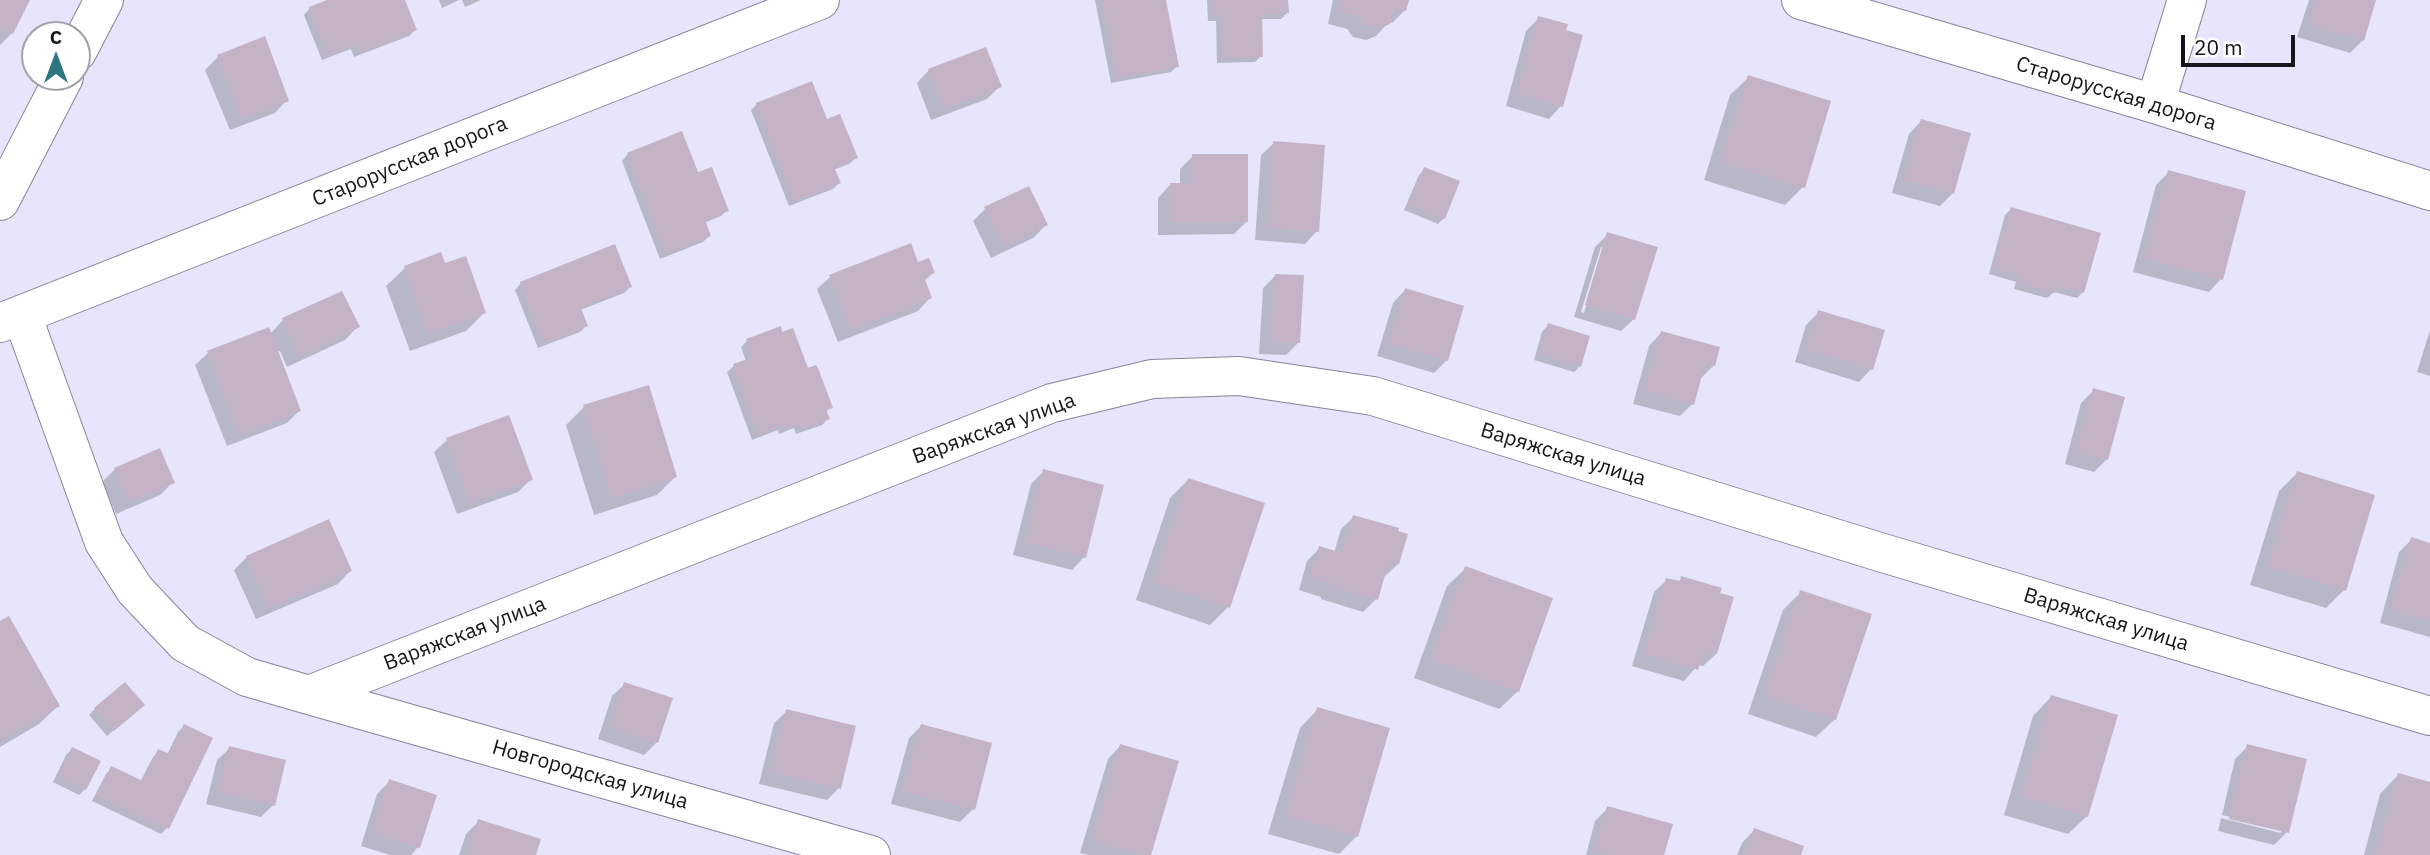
<!DOCTYPE html>
<meta charset="utf-8">
<style>
body{margin:0}
#map{position:relative;width:2430px;height:855px;overflow:hidden;background:#e7e5fb;font-family:"IBM Plex Sans",sans-serif}
canvas{display:block}
.north{position:absolute;left:21px;top:21px;width:70px;height:70px;box-sizing:border-box;background:#fff;border:2px solid #a2a1a5;border-radius:50%;rotate:0deg;font-size:19px;font-weight:700;line-height:28px;text-align:center;color:#16151d}
.north::after{content:'';display:block;margin:auto;width:24px;height:32px;background:#2d767e;clip-path:polygon(50% 0,100% 100%,50% 72%,0 100%)}
.scale{position:absolute;left:2181px;top:35px;width:114px;height:32px;box-sizing:border-box;border:4px solid #16151d;border-top:0;padding-left:9px;font-size:21px;line-height:24px;white-space:nowrap;color:#16151d;-webkit-text-stroke:5px #fff;paint-order:stroke}
</style>
<div id="map">
<canvas width="2430" height="855"></canvas>
<div class="north">С</div>
<div class="scale">20 m</div>
</div>
<script>
const ctx = document.querySelector('canvas').getContext('2d');
ctx.lineJoin = 'round';
function paint(path, color) { ctx.fillStyle = color; ctx.fill(path, 'evenodd'); }
const poly = rows => new Path2D(rows.map(r => 'M' + r).join(''));
function stroke(path, color, width, dash) { ctx.strokeStyle = color; ctx.lineWidth = width; ctx.lineCap = dash ? 'butt' : 'round'; ctx.setLineDash(dash || []); ctx.stroke(path); }
function write(font, color, halo, rows, align = 'center') {
  ctx.font = font + ' "IBM Plex Sans",sans-serif'; ctx.lineWidth = 6; ctx.setLineDash([]); ctx.textBaseline = 'middle'; ctx.strokeStyle = halo; ctx.fillStyle = color; for (const [text, x, y, turn = 0] of rows) {
    ctx.save(); ctx.translate(x, y); ctx.rotate((+turn || 0) * Math.PI / 180); ctx.textAlign = isNaN(turn) ? turn : align; if (halo) ctx.strokeText(text, 0, 0); ctx.fillText(text, 0, 0); ctx.restore();
  }
}
paint(poly([
 [0,0,28,0,12,33,0,45],
 [332,0,403,0,415,30,409,36,354,57,351,49,322,60,304,15,310,8],
 [439,0,459,0,442,8],
 [462,0,481,0,465,7],
 [1095,0,1165,0,1177,66,1171,72,1111,83],
 [1207,0,1287,0,1287,13,1281,19,1260,19,1261,56,1255,62,1217,63,1216,21,1208,21],
 [1333,0,1407,0,1405,10,1392,23,1389,22,1376,36,1366,40,1353,37,1347,29,1328,24],
 [2309,0,2375,0,2363,40,2350,53,2297,37],
 [1539,18,1561,106,1549,119,1506,106,1526,31],
 [218,57,287,100,275,113,230,130,205,70],
 [929,70,1000,86,987,99,931,120,917,83],
 [1749,77,1803,187,1785,205,1704,180,1730,95],
 [757,104,826,121,856,158,849,164,833,170,839,183,833,189,789,206,751,110],
 [1921,121,1969,135,1952,194,1940,206,1892,193,1909,134],
 [1274,143,1317,231,1305,244,1255,240,1261,155],
 [628,154,697,174,727,210,721,216,704,223,709,236,703,242,660,259,622,161],
 [1193,156,1247,221,1234,234,1158,235,1158,198,1170,185,1180,185,1180,169],
 [1425,169,1444,218,1438,224,1404,210,1419,175],
 [2169,172,2221,279,2209,292,2133,272,2156,185],
 [986,208,1046,225,1033,238,991,258,973,221],
 [2011,209,2083,292,2077,298,2054,292,2047,298,2014,289,2016,282,1989,274,2005,215],
 [1608,234,1634,319,1621,331,1574,317,1595,247],
 [1601,247,1605,247,1584,313,1581,312],
 [440,255,444,265,484,313,466,331,410,351,386,286,405,268],
 [917,265,933,273,924,281,930,298,918,311,838,342,817,289,830,277],
 [1275,276,1299,342,1286,355,1259,354,1263,288],
 [521,283,630,287,624,293,580,310,586,326,580,332,538,348,515,290],
 [1405,290,1447,360,1434,373,1377,356,1393,303],
 [1819,312,1871,369,1859,382,1795,362,1806,325],
 [283,320,357,327,345,340,287,367,280,351,277,352,299,411,287,423,227,446,195,365,208,353,270,334],
 [1548,325,1580,366,1574,372,1534,360,1542,332],
 [2430,330,2430,376,2417,372],
 [1661,333,1714,365,1701,378,1692,404,1680,416,1633,404,1649,346],
 [747,341,807,370,830,407,825,413,828,419,822,425,796,434,794,428,779,434,778,430,752,440,727,372,734,366,746,361,741,347],
 [2094,390,2107,459,2094,472,2065,464,2081,403],
 [584,407,675,477,657,495,594,515,566,425],
 [447,440,531,479,518,492,457,514,434,452],
 [115,469,173,482,160,495,116,514,102,482],
 [1044,471,1084,557,1072,570,1013,555,1031,484],
 [2297,473,2344,590,2326,608,2250,585,2279,491],
 [1188,480,1228,607,1210,625,1136,600,1170,498],
 [1354,517,1406,535,1398,564,1385,576,1383,576,1376,599,1363,612,1321,599,1321,597,1299,590,1307,561,1320,548,1334,553,1341,529],
 [2412,539,2430,544,2430,637,2380,623,2399,552],
 [247,557,350,571,338,584,256,619,234,570],
 [1466,568,1518,691,1499,709,1414,678,1447,586],
 [1682,578,1716,654,1703,666,1698,665,1684,681,1632,666,1654,592,1667,580,1678,583],
 [1801,592,1835,719,1816,737,1748,714,1783,610],
 [0,623,58,706,39,724,0,747],
 [625,684,657,742,644,755,598,739,612,696],
 [2051,697,2087,816,2068,834,2004,815,2033,716],
 [95,709,136,711,107,736,89,715],
 [1318,709,1357,836,1339,854,1268,834,1300,728],
 [787,711,839,788,827,800,759,784,774,723],
 [184,726,211,739,167,828,161,834,92,801,106,774,112,768,140,782,153,757,159,751,167,755,178,732],
 [921,726,973,809,960,822,891,804,909,738],
 [1120,746,1149,855,1089,855,1080,853,1108,759],
 [2248,746,2287,832,2274,845,2218,831,2221,818,2281,833,2281,829,2222,815,2235,759],
 [230,748,273,805,261,817,206,804,217,760],
 [72,749,85,789,79,795,53,782,66,755],
 [2398,775,2430,784,2430,855,2364,855,2380,794],
 [390,781,418,847,411,855,390,855,361,846,377,794],
 [1608,808,1663,855,1586,855,1595,821],
 [479,821,534,855,459,855,466,834],
 [1754,830,1799,855,1737,855,1742,843]
]), '#0003');
paint(poly([
 [0,0,30,0,13,34,0,28],
 [327,0,405,0,417,30,360,52,357,44,328,55,309,7],
 [1102,0,1166,0,1179,67,1117,78],
 [1213,0,1288,0,1289,13,1262,14,1263,57,1222,57,1222,15,1213,15],
 [1342,0,1409,0,1406,11,1394,8,1390,24,1380,28,1365,25,1360,16,1339,11],
 [2316,0,2376,0,2364,41,2309,24],
 [1538,16,1568,24,1566,30,1583,35,1563,107,1517,93],
 [265,36,289,101,242,119,217,55],
 [986,47,1002,87,944,109,928,69],
 [1748,75,1831,101,1805,188,1721,162],
 [812,81,827,119,840,114,858,158,834,167,841,183,795,201,756,103],
 [1921,119,1971,133,1954,194,1904,180],
 [682,131,698,172,712,167,729,211,705,220,711,236,666,254,627,153],
 [1273,141,1325,145,1319,232,1267,228],
 [1192,154,1248,154,1248,222,1170,223,1170,183,1192,183],
 [1424,167,1460,181,1445,219,1409,204],
 [2168,170,2246,191,2223,280,2145,259],
 [1029,186,1048,225,1004,247,984,207],
 [2011,207,2101,233,2084,293,2057,286,2055,293,2019,283,2021,276,1994,268],
 [1607,232,1658,247,1635,320,1585,305],
 [911,243,918,262,929,258,935,273,924,277,932,298,851,330,829,275],
 [615,244,632,287,581,308,588,326,544,344,520,282],
 [441,252,445,263,466,256,486,313,428,334,404,266],
 [1275,274,1304,275,1300,343,1271,342],
 [1405,288,1464,306,1448,361,1389,344],
 [342,291,360,327,300,356,282,318],
 [1818,310,1885,330,1873,370,1806,349],
 [1548,323,1590,336,1581,367,1539,354],
 [781,326,782,332,793,328,808,368,816,365,818,368,833,408,826,410,830,419,802,429,800,424,786,429,784,425,758,435,733,364,753,357,746,339],
 [269,327,301,411,239,435,207,351],
 [1661,331,1720,347,1715,366,1705,364,1694,405,1645,391],
 [649,385,677,477,612,498,583,405],
 [2093,388,2125,397,2108,460,2076,451],
 [509,415,533,480,470,503,446,438],
 [160,448,175,483,129,502,114,468],
 [1043,469,1104,485,1086,558,1025,542],
 [2297,471,2375,495,2346,591,2267,567],
 [1188,478,1265,503,1230,608,1153,582],
 [1353,515,1399,528,1398,531,1408,534,1399,564,1389,561,1378,600,1332,587,1333,584,1310,577,1319,546,1342,553],
 [329,519,352,571,269,608,246,556],
 [2411,537,2430,543,2430,621,2391,610],
 [1465,566,1553,598,1519,692,1431,660],
 [1681,576,1722,588,1720,593,1734,597,1717,654,1704,651,1698,670,1644,654,1666,578,1680,581],
 [1800,590,1872,614,1836,720,1765,696],
 [9,616,60,706,0,740,0,621],
 [125,682,145,705,114,731,94,708],
 [624,682,673,698,658,743,610,727],
 [2051,695,2118,715,2088,817,2021,797],
 [1317,707,1390,728,1358,837,1286,816],
 [786,709,856,726,841,789,771,772],
 [184,724,213,738,169,829,97,795,111,766,143,781,158,749,170,754],
 [921,724,992,743,975,810,903,792],
 [1120,744,1179,761,1151,855,1143,855,1092,840],
 [2247,744,2307,759,2289,833,2229,819],
 [229,746,286,760,275,806,218,792],
 [72,747,101,761,86,790,58,776],
 [2398,773,2430,782,2430,855,2376,855],
 [389,779,437,795,420,848,372,833],
 [1607,806,1673,824,1664,855,1611,855,1595,851],
 [478,819,541,839,536,855,467,855],
 [1754,828,1804,846,1801,855,1745,855]
]), '#c4b3c4');
const minor = poly([
 [1801,0,2155,104,2430,191],
 [77,52,104,0],
 [2155,104,2187,0],
 [0,201,64,77],
 [22,315,104,542,135,590,185,643,247,677,309,695,1052,403,1152,379,1239,376,1373,396,1883,553,2430,716],
 [0,323,820,0],
 [309,695,871,855]
]);
stroke(minor, '#878498', 40);
stroke(minor, '#fff', 38);
write('21px', '#16151d', '#fff', [
 ["Старорусская дорога",2116,94,17],
 ["Старорусская дорога",410,162,-22],
 ["Варяжская улица",994,429,-20],
 ["Варяжская улица",1563,455,17],
 ["Варяжская улица",2106,620,17],
 ["Варяжская улица",465,634,-21],
 ["Новгородская улица",590,775,16]
]);
</script>
